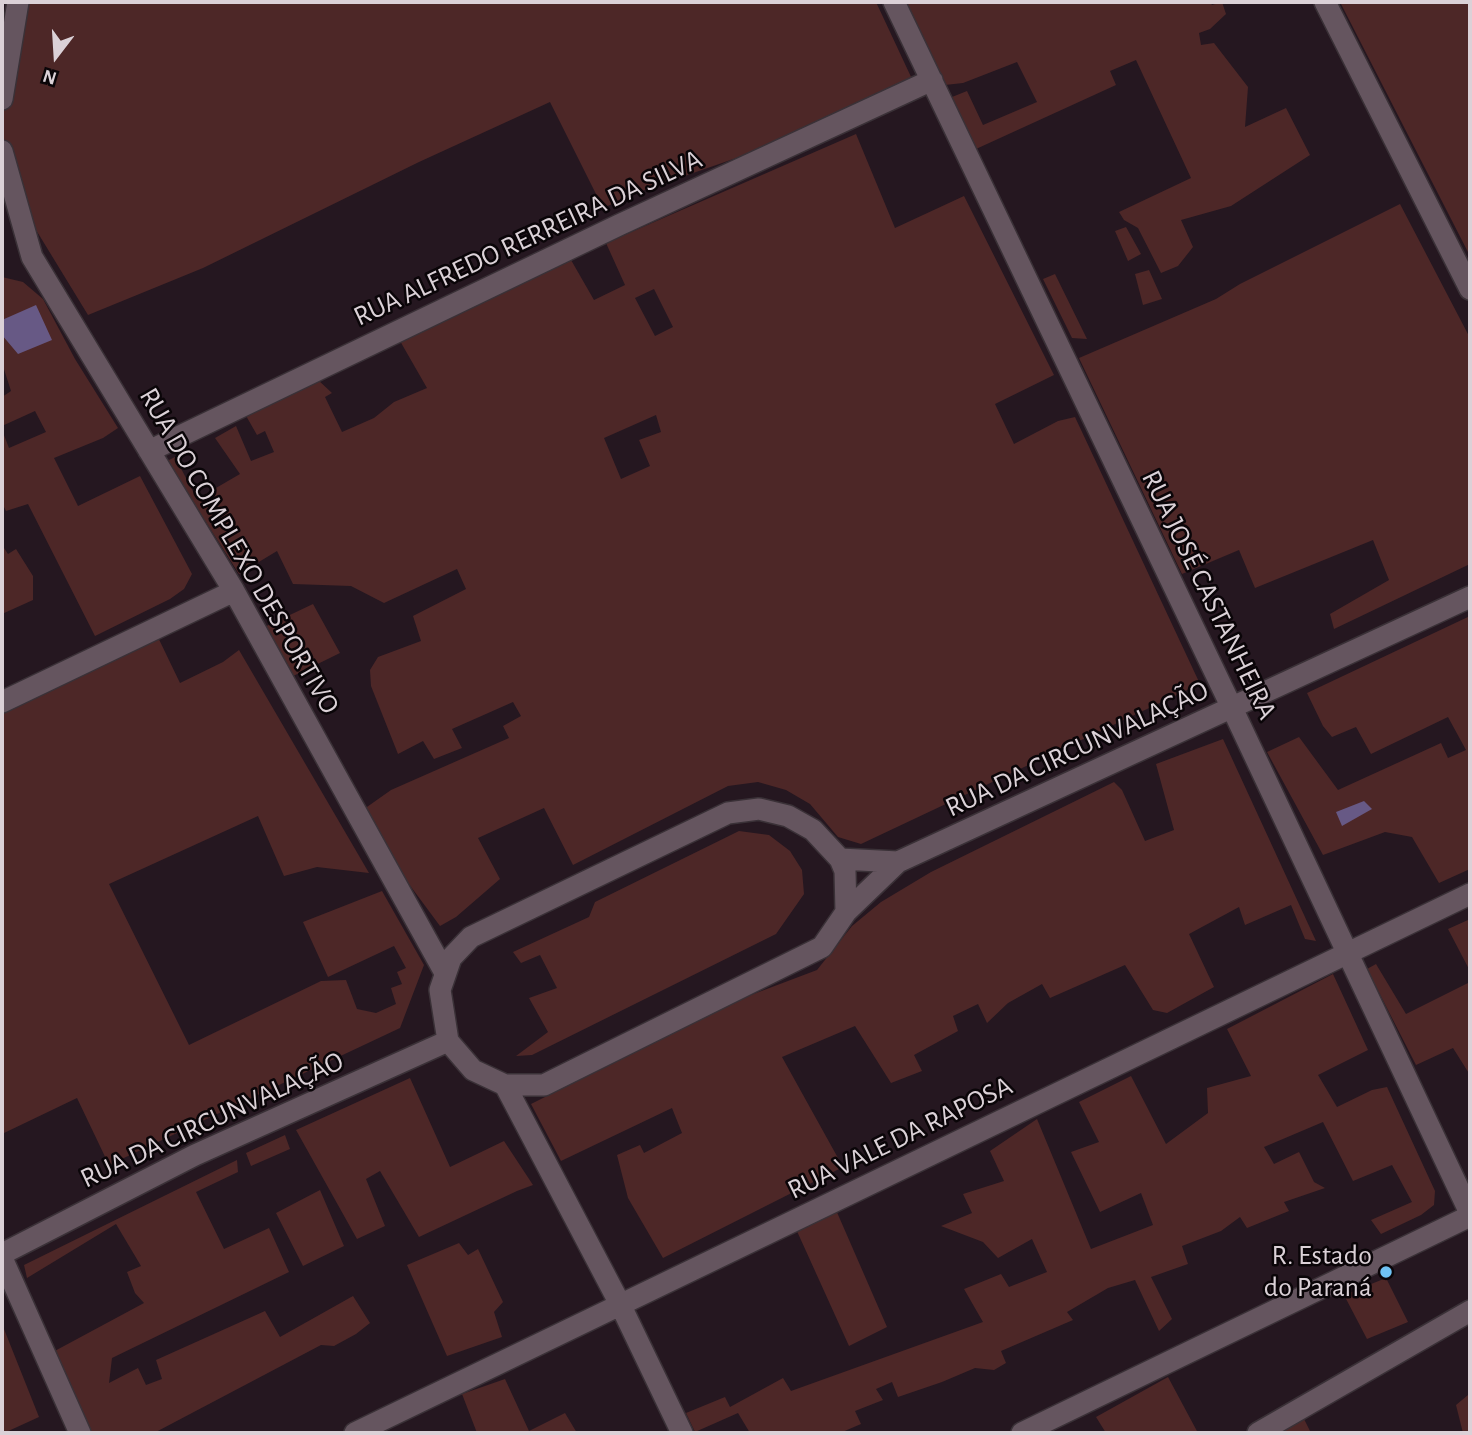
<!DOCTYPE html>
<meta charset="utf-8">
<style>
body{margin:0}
#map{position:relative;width:1472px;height:1435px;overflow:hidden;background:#251720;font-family:"Alegreya Sans",sans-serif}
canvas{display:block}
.frame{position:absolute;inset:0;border:4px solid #dbd1d7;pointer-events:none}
.north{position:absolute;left:21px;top:21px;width:70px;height:70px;-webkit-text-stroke:5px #0a0508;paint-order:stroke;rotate:197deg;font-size:19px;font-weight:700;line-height:28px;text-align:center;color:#dbd1d7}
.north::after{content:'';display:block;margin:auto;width:24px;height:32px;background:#dbd1d7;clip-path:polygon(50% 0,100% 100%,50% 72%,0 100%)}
</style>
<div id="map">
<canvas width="1472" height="1435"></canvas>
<div class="frame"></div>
<div class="north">N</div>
</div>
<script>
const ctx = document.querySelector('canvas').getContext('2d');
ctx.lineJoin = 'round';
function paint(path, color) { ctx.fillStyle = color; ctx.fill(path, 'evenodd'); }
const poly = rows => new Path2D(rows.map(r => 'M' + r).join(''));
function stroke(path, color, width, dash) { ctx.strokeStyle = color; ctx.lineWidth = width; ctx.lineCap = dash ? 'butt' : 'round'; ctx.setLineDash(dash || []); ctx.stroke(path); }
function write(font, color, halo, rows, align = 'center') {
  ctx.font = font + ' "Alegreya Sans",sans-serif'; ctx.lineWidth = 5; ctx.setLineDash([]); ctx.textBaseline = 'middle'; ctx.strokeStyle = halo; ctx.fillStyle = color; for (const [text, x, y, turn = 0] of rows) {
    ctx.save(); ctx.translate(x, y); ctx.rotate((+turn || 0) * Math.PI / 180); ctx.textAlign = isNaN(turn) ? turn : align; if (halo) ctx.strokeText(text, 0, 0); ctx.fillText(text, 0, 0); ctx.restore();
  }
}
paint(poly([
 [18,2,876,2,912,79,797,137,647,189,603,208,550,102,419,162,203,268,88,315,33,225,2,146,2,99],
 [894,2,1210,2,1212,5,1222,2,1226,14,1210,29,1199,33,1201,45,1214,43,1248,87,1245,127,1286,108,1310,155,1231,206,1181,220,1193,247,1178,266,1161,273,1138,228,1124,220,1119,212,1191,178,1136,60,1110,71,1116,85,976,149,942,101,967,91,983,125,1037,102,1017,62,963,83,936,86],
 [1340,2,1470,2,1470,256],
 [856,134,895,228,964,196,1054,375,995,404,1014,444,1058,421,1075,417,1200,684,861,844,838,837,810,804,786,790,758,782,728,786,573,865,544,808,478,838,500,879,456,917,440,926,357,814,391,790,509,738,503,726,521,716,513,702,452,729,462,748,434,759,423,741,398,754,371,686,370,670,378,657,421,641,413,616,466,589,457,569,384,603,351,586,293,584,277,551,239,574,167,461,175,457,197,499,240,474,215,438,236,426,251,461,274,452,265,431,257,435,245,414,317,379,332,393,325,397,342,432,374,418,394,402,427,388,392,327,571,260,594,300,625,285,606,243],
 [654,289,673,327,655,336,635,298],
 [656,415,661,432,639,440,650,466,621,479,604,438],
 [1400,204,1470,338,1470,564,1334,629,1330,614,1389,580,1373,540,1255,588,1239,550,1182,574,1079,358,1216,299,1240,284],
 [1126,227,1141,254,1128,261,1115,231],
 [1149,270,1162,299,1143,305,1135,274],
 [1055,274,1087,339,1072,338,1043,279],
 [2,277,23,282,43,299,75,359,118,428,103,438,54,458,78,506,140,476,192,574,184,589,170,599,95,636,28,504,6,511,2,503,2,430,9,448,46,432,35,411,2,426,2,397,11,391,2,363],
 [2,545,8,554,16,549,33,576,33,600,2,614],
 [313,604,340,653,283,681,256,631],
 [1470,616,1470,869,1439,883,1412,837,1385,832,1323,855,1267,752,1299,737,1338,790,1441,743,1448,758,1466,750,1448,717,1371,754,1356,727,1332,737,1323,726,1307,693],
 [154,629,180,683,223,662,239,650,369,873,317,867,284,876,258,816,109,884,189,1045,321,981,346,980,357,1009,376,1013,396,1004,391,988,402,984,397,972,406,968,394,946,328,977,303,922,382,891,424,965,400,1028,109,1165,77,1098,2,1134,2,705],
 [1223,739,1316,941,1305,939,1291,905,1245,925,1239,907,1189,934,1214,987,1167,1013,1153,1010,1125,965,1050,998,1042,984,1008,1003,987,1023,978,1004,953,1016,958,1031,914,1055,922,1071,891,1083,855,1026,782,1057,843,1167,663,1258,628,1198,617,1155,640,1145,644,1153,682,1133,672,1108,561,1161,531,1104,743,998,817,970,852,926,881,902,931,872,1114,782,1122,790,1145,841,1174,830,1156,764],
 [739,831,769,835,790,851,802,870,804,894,776,934,532,1055,516,1056,548,1032,529,998,557,988,540,955,521,963,513,952,589,917,595,902],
 [1468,920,1470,926,1470,971,1448,929],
 [1376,964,1406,1014,1470,982,1470,1075,1453,1048,1416,1065,1367,969],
 [1333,974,1368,1050,1318,1075,1337,1107,1372,1090,1387,1087,1435,1191,1434,1205,1421,1215,1381,1234,1371,1220,1412,1202,1392,1165,1353,1181,1323,1122,1264,1147,1274,1164,1299,1152,1314,1182,1325,1188,1284,1202,1289,1211,1247,1228,1240,1217,1221,1231,1182,1246,1188,1264,1151,1277,1172,1319,1159,1331,1135,1280,1108,1288,1067,1312,1073,1320,1001,1351,1006,1363,994,1370,975,1368,942,1382,898,1397,892,1382,876,1389,883,1400,855,1411,861,1424,840,1433,750,1433,738,1413,695,1432,686,1413,725,1397,730,1407,783,1378,791,1391,983,1322,964,1289,1001,1274,1009,1287,1047,1272,1032,1239,998,1258,983,1242,941,1226,972,1213,963,1194,1004,1181,990,1151,1037,1119,1091,1249,1153,1225,1141,1193,1100,1212,1071,1152,1099,1142,1079,1102,1131,1076,1166,1144,1208,1113,1207,1088,1251,1076,1227,1029],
 [410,1078,450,1167,504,1141,533,1185,517,1191,419,1237,380,1171,366,1179,385,1226,357,1239,296,1130],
 [285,1135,290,1149,251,1166,246,1153],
 [237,1160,238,1172,196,1192,224,1249,269,1228,289,1272,112,1358,109,1383,138,1368,146,1385,162,1379,156,1360,265,1311,280,1337,353,1296,370,1323,356,1334,334,1346,321,1345,154,1433,89,1433,51,1353,144,1303,135,1293,127,1272,141,1266,116,1224,27,1278,24,1265],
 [320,1190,344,1246,303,1266,276,1213],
 [836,1210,887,1327,849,1346,796,1229],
 [459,1243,468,1255,478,1249,503,1302,494,1312,502,1337,447,1356,407,1265],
 [1386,1278,1408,1322,1367,1339,1344,1295],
 [2,1324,39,1417,4,1433,2,1433],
 [1168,1377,1198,1433,1106,1433,1096,1417],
 [505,1379,529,1431,565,1413,577,1433,477,1433,462,1394],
 [1468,1395,1470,1433,1463,1433,1456,1405],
 [1301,1413,1311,1433,1269,1433]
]), '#4d2727');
paint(poly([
 [36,305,52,340,18,354,2,335,2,320],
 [1364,801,1372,809,1342,826,1336,812]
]), '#675985');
const minor = poly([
 [894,2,1232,708,1470,1213],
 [1325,2,1470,289],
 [2,99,18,2],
 [2,151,32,257,234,591,445,973],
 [149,451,619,225,932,80],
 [2,702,234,591],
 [840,859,898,862],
 [846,912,845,871,840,859,813,830,788,816,759,809,728,813,471,937,451,958,440,990,448,1041,473,1070,505,1085,544,1085,822,947,846,912,898,862,1470,597],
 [505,1085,620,1304,682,1433],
 [2,1254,195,1155,448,1041],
 [2,1258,80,1433],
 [355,1433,1470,894],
 [1022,1433,1470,1216],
 [1258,1433,1470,1311]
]);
stroke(minor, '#3a3137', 24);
stroke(minor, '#65555f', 21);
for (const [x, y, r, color] of [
 [1386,1272,7,"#6fc2f4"]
]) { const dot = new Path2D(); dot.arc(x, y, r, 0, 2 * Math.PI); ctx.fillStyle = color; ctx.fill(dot); stroke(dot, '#0a0508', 2.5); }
write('28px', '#dbd1d7', '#0a0508', [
 ["RUA ALFREDO RERREIRA DA SILVA",528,238,-25],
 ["RUA DO COMPLEXO DESPORTIVO",239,551,60],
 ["RUA JOSÉ CASTANHEIRA",1209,595,64],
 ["RUA DA CIRCUNVALAÇÃO",1077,749,-25],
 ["RUA DA CIRCUNVALAÇÃO",212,1120,-25],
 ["RUA VALE DA RAPOSA",900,1138,-26]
]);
write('28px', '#dbd1d7', '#0a0508', [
 ["R. Estado",1372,1256],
 ["do Paraná",1372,1288]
], 'right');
</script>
